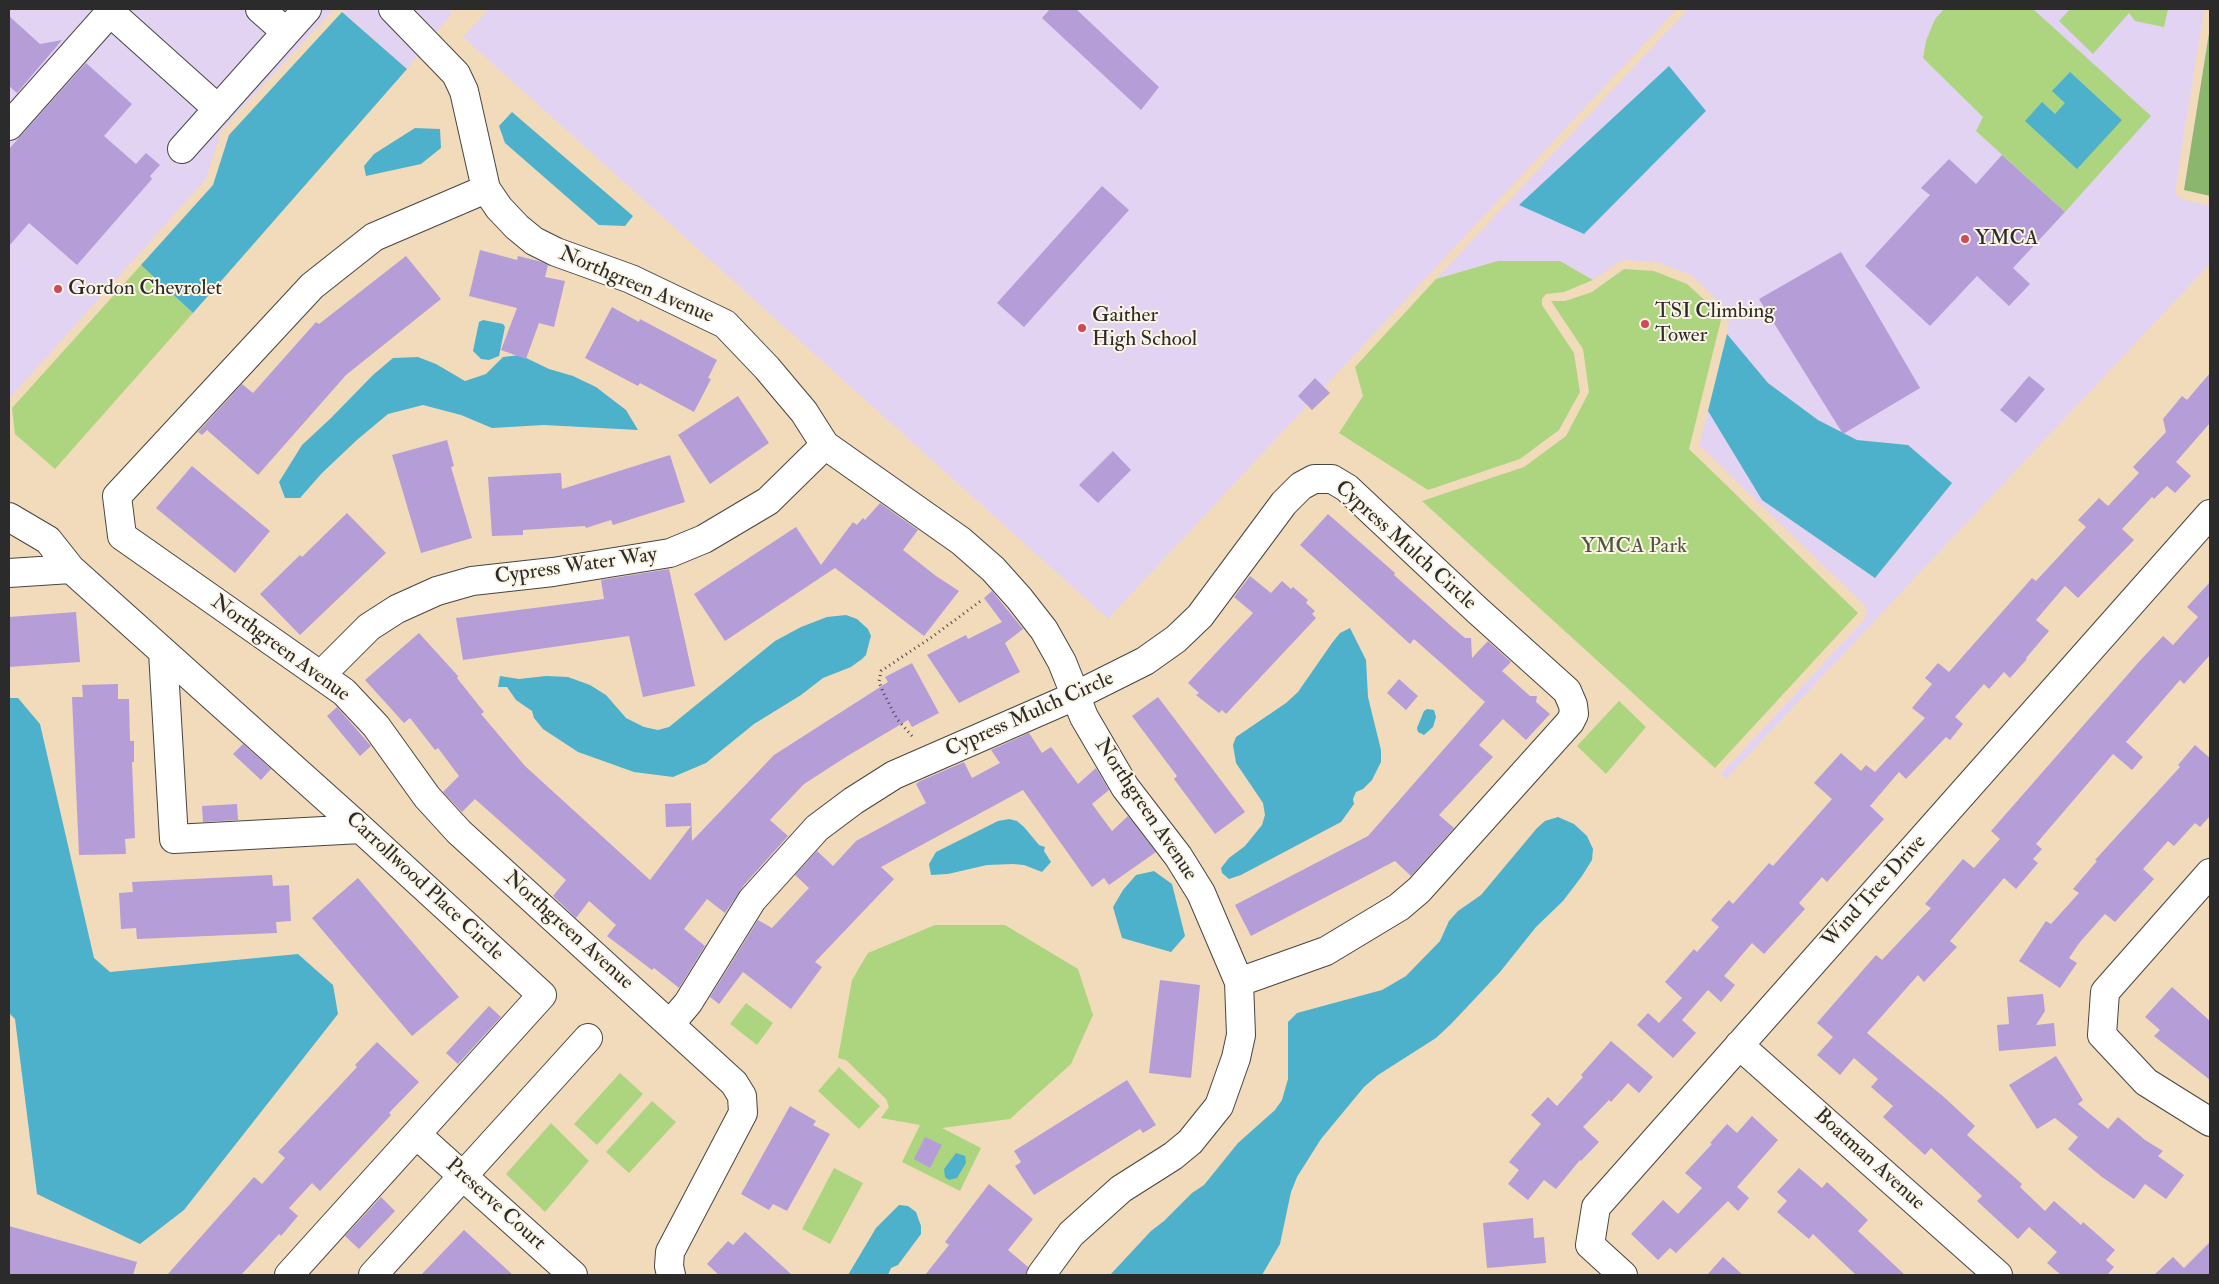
<!DOCTYPE html>
<style>
body{margin:0}
#map{position:relative;width:2219px;height:1284px;overflow:hidden;background:#f2dbbb;font-family:"IM FELL Double Pica",serif}
canvas{display:block}
.frame{position:absolute;inset:0;border:10px solid #2b2b2b;pointer-events:none}
</style>
<div id="map">
<canvas width="2219" height="1284"></canvas>
<div class="frame"></div>
</div>
<script>
const ctx = document.querySelector('canvas').getContext('2d');
ctx.lineJoin = 'round';
function paint(path, color) { ctx.fillStyle = color; ctx.fill(path, 'evenodd'); }
const poly = rows => new Path2D(rows.map(r => 'M' + r).join(''));
function stroke(path, color, width, dash) { ctx.strokeStyle = color; ctx.lineWidth = width; ctx.lineCap = dash ? 'butt' : 'round'; ctx.setLineDash(dash || []); ctx.stroke(path); }
function write(font, color, halo, rows, align = 'center') {
  ctx.font = font + ' "IM FELL Double Pica",serif'; ctx.lineWidth = 4; ctx.setLineDash([]); ctx.textBaseline = 'middle'; ctx.strokeStyle = halo; ctx.fillStyle = color; for (const [text, x, y, turn = 0] of rows) {
    ctx.save(); ctx.translate(x, y); ctx.rotate((+turn || 0) * Math.PI / 180); ctx.textAlign = isNaN(turn) ? turn : align; if (halo) ctx.strokeText(text, 0, 0); ctx.fillText(text, 0, 0); ctx.restore();
  }
}
paint(poly([
 [9,9,334,9,221,131,206,179,9,399],
 [346,9,448,9,452,13,407,69,343,12],
 [489,9,1677,9,1108,619,463,37],
 [1688,9,2204,9,2175,192,2181,199,2210,206,2210,264,1726,779,1721,774,1865,619,1867,610,1865,606,1699,445,1708,410,1762,500,1875,578,1951,483,1908,445,1857,440,1818,420,1768,383,1727,334,1730,312,1691,275,1657,262,1625,260,1619,262,1593,280,1560,261,1498,261,1436,279]
]), '#e3d3f2');
paint(poly([
 [1944,9,2033,9,2151,116,2065,212,1976,131,1983,117,1923,58,1926,41,1935,19],
 [2070,9,2168,9,2164,27,2135,21,2129,13,2093,54,2059,21],
 [1498,261,1560,261,1593,280,1564,292,1546,294,1542,299,1542,305,1574,353,1580,392,1559,430,1520,459,1428,490,1339,433,1363,396,1355,367,1436,279],
 [141,265,193,313,55,469,15,434,12,408],
 [1624,269,1654,271,1687,284,1722,316,1689,449,1858,613,1715,768,1422,501,1524,467,1566,436,1589,392,1583,349,1551,301,1565,301,1592,292],
 [1619,701,1646,727,1606,774,1577,746],
 [935,925,1005,925,1078,969,1093,1015,1071,1064,1010,1119,942,1128,981,1148,960,1191,902,1162,920,1125,881,1118,889,1107,886,1099,846,1060,838,1058,852,980,868,953],
 [746,1003,773,1023,757,1045,730,1024],
 [839,1067,880,1106,859,1129,818,1091],
 [620,1073,643,1094,597,1145,574,1124],
 [652,1101,676,1122,629,1173,606,1152],
 [551,1123,589,1161,545,1212,506,1174],
 [834,1168,863,1183,830,1244,802,1229]
]), '#add580');
paint(poly([
 [2210,27,2210,196,2184,190]
]), '#8ab66e');
paint(poly([
 [342,12,407,69,193,313,141,265,213,185,229,135],
 [1669,66,1706,111,1584,234,1519,205],
 [2070,72,2122,120,2077,169,2025,121,2042,102,2055,114,2065,103,2052,91],
 [512,112,633,216,625,226,599,225,505,143,499,126],
 [415,128,440,129,441,148,421,164,366,176,364,166,374,154],
 [483,320,503,324,505,327,499,356,489,360,481,359,473,351,479,322],
 [1727,334,1768,383,1818,420,1857,440,1908,445,1952,483,1875,578,1762,500,1708,411],
 [520,355,549,369,573,376,596,387,626,410,638,430,544,425,492,428,461,415,423,405,388,414,358,439,322,473,300,498,285,498,279,482,302,445,331,418,373,375,393,358,418,357,436,364,465,381,486,374,503,357],
 [846,615,857,619,868,629,871,636,869,643,866,655,862,659,851,667,823,678,801,695,754,724,706,763,673,777,634,772,578,752,543,729,534,718,532,711,516,700,507,687,498,687,500,676,519,679,546,676,568,677,590,685,606,695,626,718,644,727,658,730,669,727,775,641,801,627,827,617],
 [1350,628,1366,660,1368,697,1381,750,1381,762,1372,780,1363,789,1356,792,1353,799,1354,804,1341,822,1241,875,1229,879,1222,873,1221,868,1229,858,1245,846,1262,825,1265,815,1263,803,1236,763,1233,745,1236,737,1286,703,1298,692,1332,643,1340,633],
 [9,698,18,698,40,724,94,958,110,972,298,954,333,985,338,1014,184,1210,140,1244,37,1194,15,1019,9,1013],
 [1427,709,1434,710,1436,717,1433,727,1424,735,1418,732,1417,728,1424,711],
 [1558,817,1574,824,1587,836,1593,849,1592,860,1582,876,1563,901,1536,927,1500,972,1451,1024,1436,1038,1378,1075,1364,1087,1321,1139,1297,1177,1291,1192,1280,1244,1262,1275,1110,1275,1151,1231,1164,1221,1192,1193,1204,1185,1238,1143,1275,1110,1282,1100,1288,1079,1288,1022,1297,1013,1382,990,1406,976,1440,941,1449,921,1458,911,1481,895,1537,828,1545,821],
 [1009,819,1017,821,1024,827,1039,845,1045,847,1044,851,1051,862,1042,872,1024,865,1013,864,987,865,948,874,931,875,929,864,936,852,998,821],
 [1154,871,1172,884,1185,936,1171,952,1122,938,1113,907,1123,890,1136,875],
 [956,1153,965,1156,966,1163,957,1178,949,1180,945,1177,944,1169],
 [899,1205,908,1206,916,1212,921,1226,921,1234,898,1265,891,1268,888,1275,848,1275,876,1228]
]), '#4db1cc');
paint(poly([
 [1050,9,1076,9,1159,87,1141,110,1042,18],
 [9,16,40,44,62,40,17,93,9,86],
 [86,63,132,104,104,136,136,164,146,153,160,165,150,176,152,179,77,265,29,223,9,246,9,149],
 [2002,155,2065,212,2013,268,2030,284,2009,306,1977,276,1930,326,1865,266,1930,195,1921,188,1949,159,1976,184],
 [1102,186,1129,210,1024,327,997,303],
 [480,250,517,260,518,256,542,262,548,265,545,277,565,281,554,327,539,323,526,359,501,350,517,308,469,296],
 [1841,252,1920,388,1843,434,1759,299],
 [406,256,441,299,346,375,258,475,207,430,202,435,198,432,242,384,253,393,316,322,319,324],
 [612,307,639,322,640,319,717,360,708,378,711,379,694,412,640,383,638,386,585,358],
 [2210,373,2210,423,2176,462,2191,476,2175,493,2167,486,2154,499,2152,497,2122,529,2134,540,2078,598,2065,586,2036,620,2049,631,2026,658,2027,659,2010,678,2004,672,1989,689,1984,684,1955,717,1963,724,1950,740,1946,737,1906,779,1899,772,1870,806,1884,819,1827,882,1822,877,1799,903,1805,909,1764,954,1752,943,1724,976,1735,985,1721,1002,1708,990,1682,1020,1696,1033,1673,1058,1637,1025,1648,1013,1659,1023,1682,998,1665,982,1694,949,1697,952,1719,927,1711,920,1729,900,1733,904,1769,863,1773,866,1832,799,1814,783,1841,753,1861,771,1866,765,1875,772,1925,718,1912,708,1932,684,1925,678,1938,663,1949,672,2032,578,2036,581,2086,527,2078,520,2099,498,2108,506,2139,473,2133,467,2166,432,2163,419,2182,396,2187,400],
 [2029,376,2045,389,2016,423,2000,410],
 [1315,378,1330,393,1312,410,1298,396],
 [738,396,769,443,710,484,678,435],
 [447,440,454,466,451,467,472,538,421,553,392,455],
 [1113,451,1131,470,1098,503,1079,485],
 [670,455,685,502,613,525,611,520,586,528,585,526,523,530,523,535,492,536,488,477,561,473,562,489],
 [192,466,270,531,235,573,156,508],
 [880,503,918,530,903,550,936,576,959,591,924,636,835,568,725,641,694,594,796,527,821,565,853,522,857,525,863,518,865,520],
 [347,513,386,553,300,635,260,594,300,555,302,557],
 [1328,514,1395,573,1394,575,1451,626,1465,638,1471,638,1472,658,1488,641,1511,662,1502,671,1530,696,1537,696,1536,702,1550,714,1526,740,1503,719,1479,745,1493,757,1439,815,1454,828,1411,876,1395,861,1251,936,1235,905,1368,836,1485,702,1414,639,1410,644,1300,545],
 [669,569,695,686,643,697,629,636,463,660,456,618,604,599,601,580],
 [1250,576,1271,593,1282,581,1291,589,1293,587,1308,600,1306,603,1315,611,1312,614,1316,618,1226,714,1222,710,1219,713,1196,695,1199,693,1188,683,1253,613,1234,597],
 [2210,582,2210,655,2184,684,2180,680,2126,742,2143,757,2132,770,2113,754,2036,844,2042,849,2033,859,2038,863,2016,889,2004,878,1950,941,1957,947,1924,982,1918,975,1867,1033,1945,1098,1975,1126,1967,1135,2022,1184,2020,1187,2045,1211,2054,1201,2081,1225,2083,1222,2115,1250,2106,1260,2114,1267,2107,1275,2061,1275,2047,1263,2057,1252,2029,1227,2018,1239,1977,1201,1982,1196,1931,1148,1925,1155,1883,1117,1893,1106,1871,1087,1878,1079,1854,1058,1840,1075,1817,1055,1833,1037,1817,1023,1876,955,1882,960,1931,908,1925,904,1963,859,1974,868,2000,839,1991,831,2137,664,2163,636,2173,645,2198,617,2187,607],
 [992,591,1023,629,1005,643,1020,672,959,703,927,655,966,635,968,639,1002,622,984,598],
 [76,612,80,662,9,667,9,617],
 [419,633,458,676,457,678,484,712,481,714,525,766,650,880,691,826,666,827,665,804,691,803,692,841,774,755,888,682,885,677,912,663,939,713,912,727,908,720,849,755,804,784,770,820,788,836,744,885,725,913,707,899,684,929,705,946,679,988,654,968,652,970,607,936,616,925,589,901,576,918,553,896,566,880,475,799,462,812,443,792,459,776,438,748,435,750,410,718,404,723,365,680],
 [1399,679,1418,696,1406,710,1387,693],
 [118,684,118,699,129,699,130,741,134,741,134,762,132,762,135,838,125,839,126,854,79,855,72,697,83,697,82,685],
 [1158,697,1245,812,1215,834,1174,779,1177,776,1132,716],
 [337,707,371,746,360,756,327,716],
 [1029,733,1042,753,1051,747,1078,784,1096,768,1109,790,1092,804,1112,831,1128,816,1156,852,1109,885,1104,878,1092,887,1023,790,881,867,894,879,815,962,822,967,791,1009,743,972,719,1004,710,997,758,920,772,928,809,888,795,875,817,851,833,866,856,841,926,803,916,784,920,781,964,762,972,778,1000,763,991,750],
 [243,744,271,769,261,780,233,754],
 [2195,745,2210,758,2210,816,2200,827,2195,823,2174,846,2168,841,2143,869,2154,879,2115,922,2105,914,2080,942,2069,958,2077,963,2060,988,2019,961,2046,921,2051,924,2079,893,2073,889,2097,861,2095,860,2180,767,2178,765],
 [237,804,238,820,203,822,202,806],
 [272,875,273,886,289,885,291,921,276,922,277,933,137,939,136,928,121,929,119,893,133,892,132,882],
 [358,878,459,997,412,1036,312,918],
 [1160,980,1200,985,1191,1078,1149,1073],
 [2172,987,2210,1021,2210,1080,2154,1036,2160,1030,2145,1017],
 [2043,994,2045,1011,2036,1025,2054,1023,2056,1046,1999,1051,1997,1025,2009,1024,2007,997],
 [489,1006,501,1017,458,1064,446,1053],
 [1611,1041,1653,1077,1639,1093,1628,1083,1611,1102,1609,1100,1583,1127,1599,1142,1581,1161,1580,1160,1556,1189,1544,1180,1528,1200,1508,1184,1519,1170,1509,1162,1541,1124,1531,1115,1548,1097,1557,1106,1583,1077,1581,1075],
 [377,1042,419,1082,389,1113,391,1115,320,1191,312,1183,289,1208,298,1216,281,1236,279,1234,241,1275,167,1275,254,1177,262,1184,285,1158,278,1152,357,1067,355,1065],
 [2056,1056,2083,1100,2078,1104,2108,1129,2118,1117,2145,1140,2163,1151,2158,1156,2184,1175,2166,1199,2145,1184,2134,1199,2102,1177,2068,1149,2078,1137,2055,1118,2037,1129,2009,1085],
 [1127,1080,1156,1125,1143,1133,1140,1129,1034,1195,1015,1166,1021,1162,1014,1151],
 [790,1106,816,1121,813,1125,830,1134,787,1211,773,1204,769,1210,741,1194],
 [1752,1116,1778,1140,1737,1187,1749,1198,1738,1211,1728,1201,1676,1253,1670,1248,1658,1260,1631,1234,1663,1200,1678,1214,1702,1188,1685,1173,1712,1144,1710,1143,1727,1124,1737,1133],
 [925,1137,942,1145,930,1168,914,1159],
 [1799,1168,1822,1188,1827,1182,1868,1220,1858,1231,1905,1275,1856,1275,1813,1234,1809,1239,1777,1212,1787,1201,1777,1192],
 [989,1184,1033,1219,1008,1250,1028,1267,1026,1275,925,1275,949,1245,945,1242],
 [381,1197,395,1211,359,1249,345,1236],
 [1533,1218,1534,1238,1544,1237,1546,1263,1487,1268,1483,1223],
 [9,1226,137,1262,133,1275,9,1275],
 [464,1230,513,1275,421,1275],
 [745,1232,792,1275,719,1275,707,1264,728,1241,733,1245],
 [2210,1242,2210,1275,2154,1275,2173,1257,2184,1268],
 [1723,1257,1743,1275,1707,1275]
]), '#b59dd7');
const minor = poly([
 [260,9,286,32],
 [393,9,456,74,464,91,486,189,499,208,517,227,534,241,556,252,631,279,725,324,767,368,804,412,825,445,961,541,993,569,1019,598,1044,630,1062,662,1084,717,1125,787,1178,856,1201,893,1239,982,1241,1035,1236,1058,1219,1106,1190,1142,1173,1156,1121,1189,1071,1234,1041,1275],
 [110,12,218,109],
 [9,126,113,9],
 [182,149,307,9],
 [486,189,374,237,312,286,117,496,122,536,344,692,376,726,427,797,459,832,734,1083,742,1096,743,1113,670,1252,669,1266,671,1275],
 [9,517,48,540,71,569],
 [9,573,71,569,361,829,542,995,289,1275],
 [163,652,174,839,361,829],
 [321,675,369,627,397,609,437,591,472,581,553,572,670,553,704,539,768,501,825,445],
 [2210,873,2105,992,2102,1035,2146,1082,2210,1122],
 [671,1023,688,1003,752,900,817,828,853,801,894,775,1075,696,1145,661,1176,639,1200,616,1284,503,1301,486,1314,479,1332,479,1347,488,1477,610,1567,691,1573,705,1574,714,1570,722,1419,890,1399,907,1326,951,1239,982],
 [1739,1045,1998,1275],
 [417,1135,573,1275],
 [373,1275,588,1038],
 [1623,1275,1590,1245,1596,1207,2210,514]
]);
stroke(minor, '#494541', 30);
stroke(poly([
 [912,736,897,719,883,692,879,682,881,671,932,637,982,600]
]), '#494541', 3, [1, 4]);
stroke(minor, '#fff', 28);
for (const [x, y, r, color] of [
 [1965,239,5,"#d1495b"],
 [58,289,5,"#d1495b"],
 [1645,324,5,"#d1495b"],
 [1082,328,5,"#d1495b"]
]) { const dot = new Path2D(); dot.arc(x, y, r, 0, 2 * Math.PI); ctx.fillStyle = color; ctx.fill(dot); stroke(dot, '#fcf5e5', 2); }
write('21px', '#2b2b2b', '#fcf5e5', [
 ["YMCA",1975,239],
 ["Gordon Chevrolet",68,289],
 ["TSI Climbing",1655,312],
 ["Tower",1655,336],
 ["Gaither",1092,316],
 ["High School",1092,340]
], 'left');
write('21px', '#2b2b2b', '#fcf5e5', [
 ["Northgreen Avenue",636,286,23],
 ["Cypress Mulch Circle",1405,546,42],
 ["Cypress Water Way",576,567,-8],
 ["Northgreen Avenue",280,649,36],
 ["Cypress Mulch Circle",1030,715,-24],
 ["Northgreen Avenue",1145,810,56],
 ["Carrollwood Place Circle",424,887,43],
 ["Wind Tree Drive",1875,892,-48],
 ["Northgreen Avenue",568,931,42],
 ["Boatman Avenue",1869,1160,42],
 ["Preserve Court",495,1205,42]
]);
write('21px', '#4c5640', '#fcf5e5', [
 ["YMCA Park",1634,547]
]);
</script>
